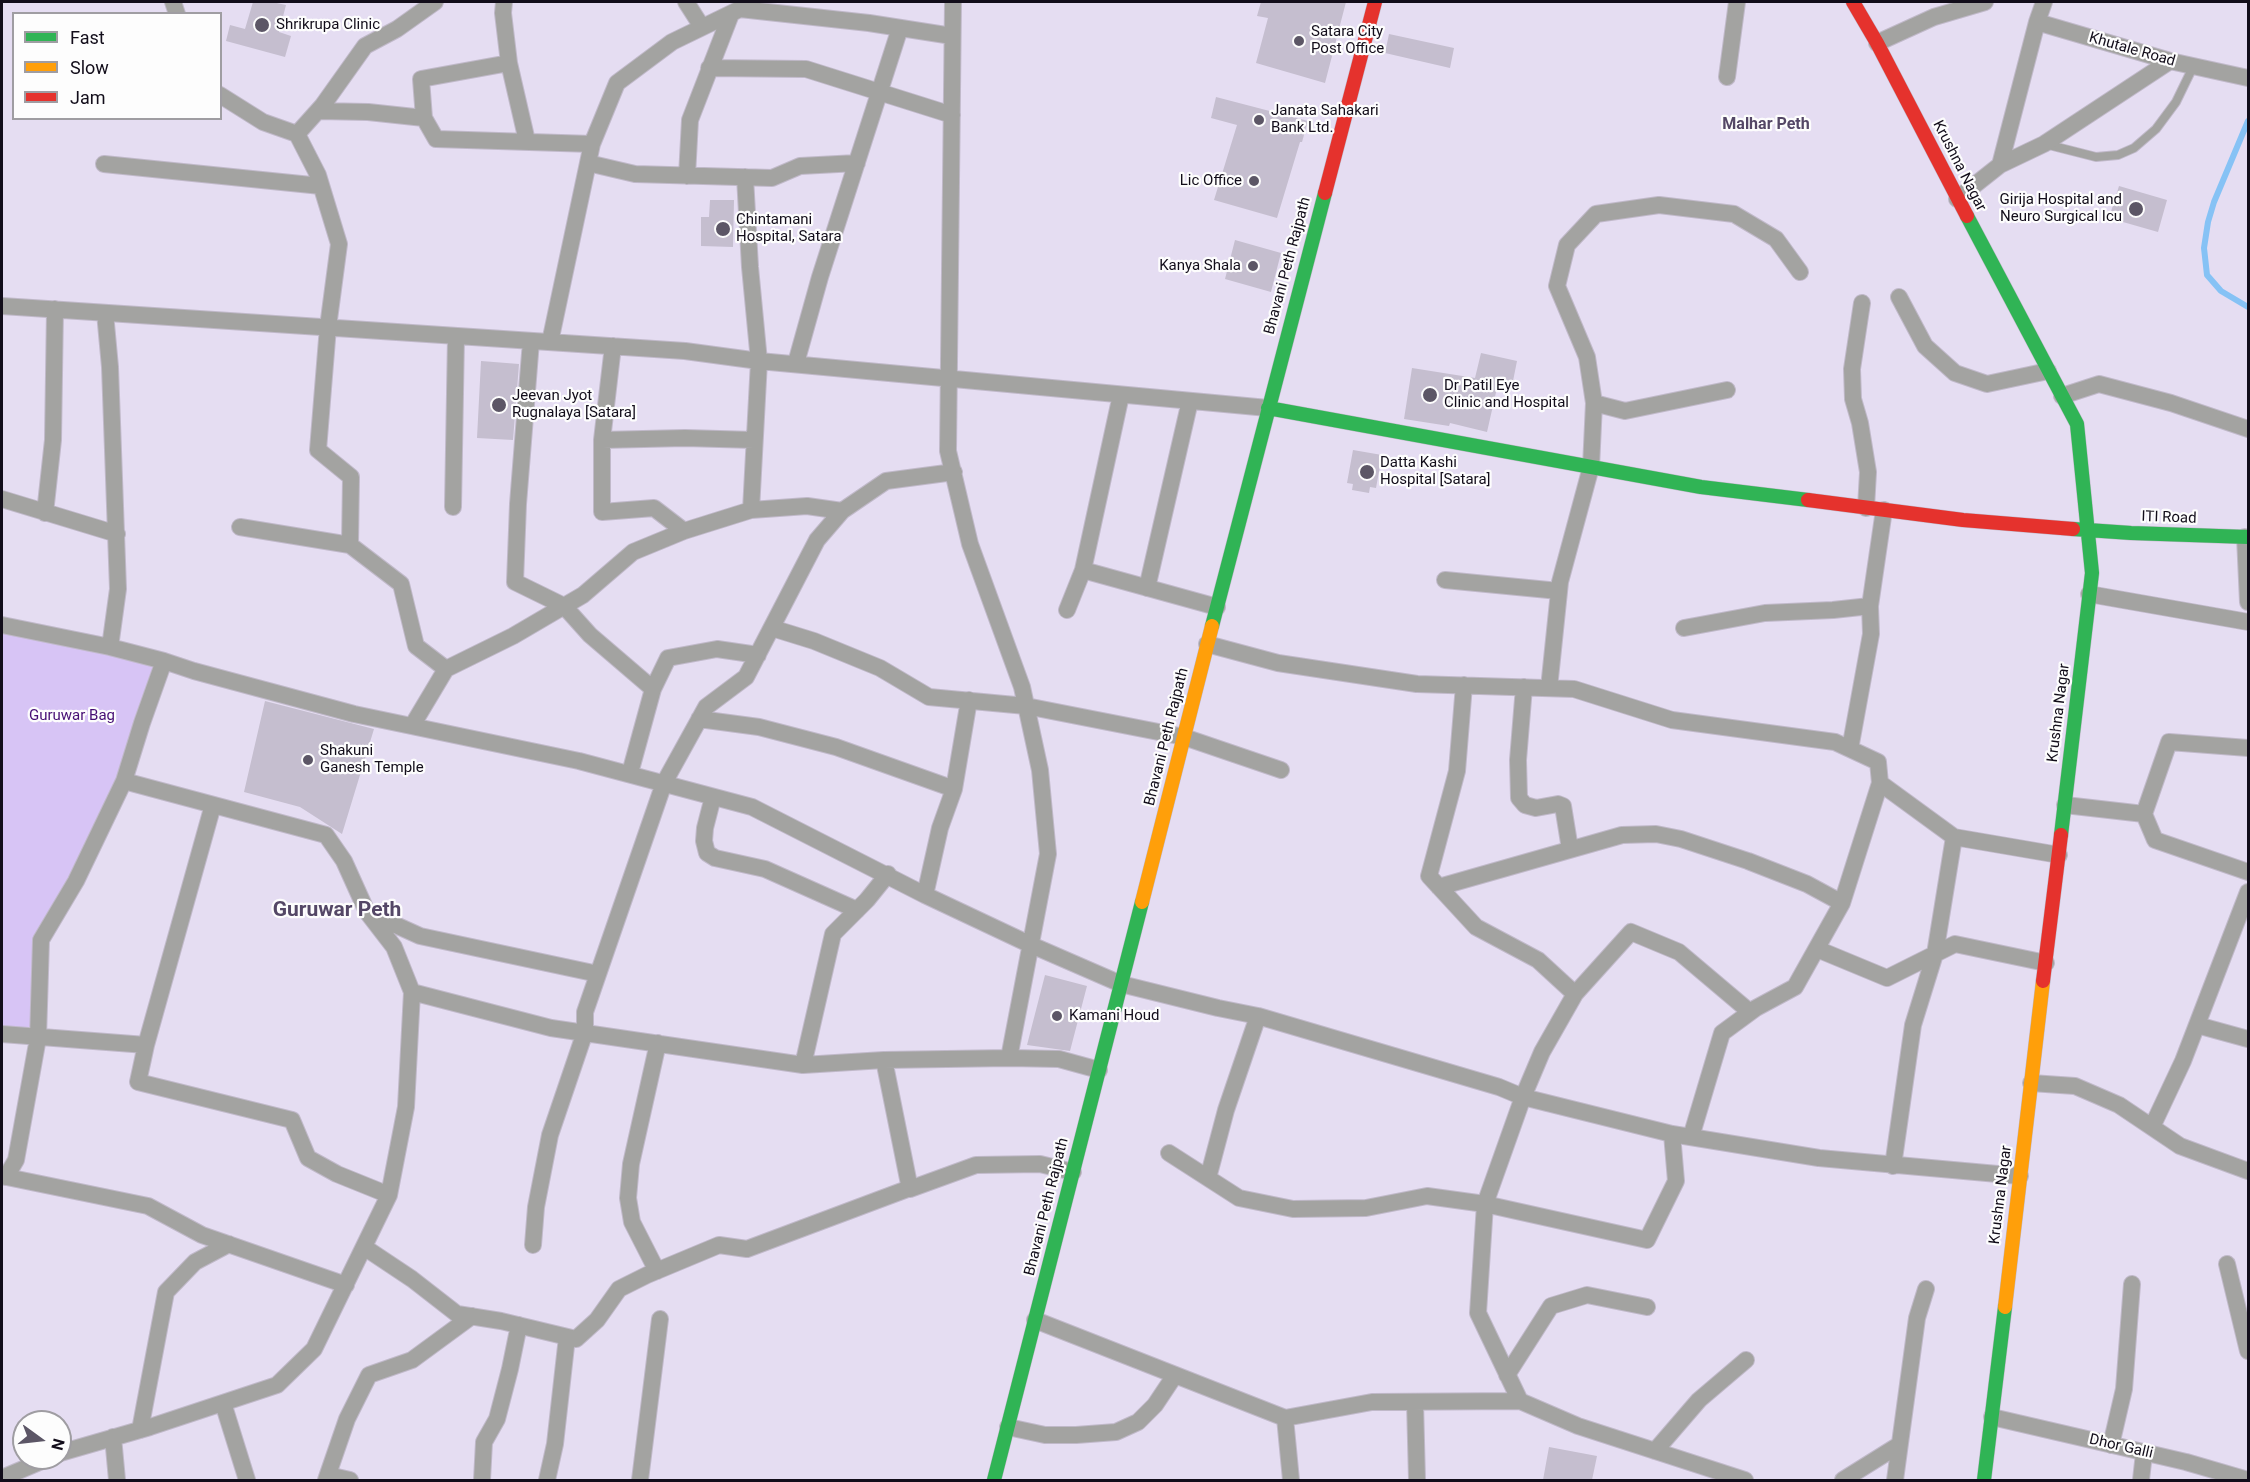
<!DOCTYPE html>
<style>
body{margin:0}
#map{position:relative;width:2250px;height:1482px;overflow:hidden;background:#e5ddf2;font-family:Roboto,sans-serif}
canvas{display:block}
.frame{position:absolute;inset:0;border:3px solid #120d1a;pointer-events:none}
.legend{position:absolute;left:12px;top:12px;width:210px;height:108px;box-sizing:border-box;background:#fdfdfd;border:2px solid #9f9da2;margin:0;padding:8px 10px;list-style:none;font-size:18px;color:#120d1a}
.legend li{display:flex;align-items:center;gap:12px;height:30px}
.legend b{width:30px;border:2px solid #9f9da2}
.north{position:absolute;left:12px;top:1410px;width:60px;height:60px;box-sizing:border-box;background:#fdfdfd;border:2px solid #9f9da2;border-radius:50%;rotate:105deg;font-size:16px;font-weight:700;line-height:24px;text-align:center;color:#120d1a}
.north::after{content:'';display:block;margin:auto;width:21px;height:27px;background:#5c5666;clip-path:polygon(50% 0,100% 100%,50% 72%,0 100%)}
</style>
<div id="map">
<canvas width="2250" height="1482"></canvas>
<div class="frame"></div>
<ul class="legend">
<li><b style="height:8px;background:#30b455"></b>Fast</li>
<li><b style="height:8px;background:#ff9f0a"></b>Slow</li>
<li><b style="height:8px;background:#e5322d"></b>Jam</li>
</ul>
<div class="north">N</div>
</div>
<script>
const ctx = document.querySelector('canvas').getContext('2d');
ctx.lineJoin = 'round';
function paint(path, color) { ctx.fillStyle = color; ctx.fill(path, 'evenodd'); }
const poly = rows => new Path2D(rows.map(r => 'M' + r).join(''));
function stroke(path, color, width, dash) { ctx.strokeStyle = color; ctx.lineWidth = width; ctx.lineCap = dash ? 'butt' : 'round'; ctx.setLineDash(dash || []); ctx.stroke(path); }
function write(font, color, halo, rows, align = 'center') {
  ctx.font = font + ' Roboto,sans-serif'; ctx.lineWidth = 4.5; ctx.setLineDash([]); ctx.textBaseline = 'middle'; ctx.strokeStyle = halo; ctx.fillStyle = color; for (const [text, x, y, turn = 0] of rows) {
    ctx.save(); ctx.translate(x, y); ctx.rotate((+turn || 0) * Math.PI / 180); ctx.textAlign = isNaN(turn) ? turn : align; if (halo) ctx.strokeText(text, 0, 0); ctx.fillText(text, 0, 0); ctx.restore();
  }
}
paint(poly([
 [2,623,161,663,124,781,41,940,38,1032,2,1028]
]), '#d7c4f5');
stroke(poly([
 [2248,121,2214,202,2208,222,2204,248,2207,275,2221,291,2248,307]
]), '#86c2f5', 6);
paint(poly([
 [253,2,272,2,286,5,279,32,291,36,285,57,226,41,230,25,245,29],
 [1261,2,1346,2,1325,83,1256,63,1268,18,1257,16],
 [1389,34,1454,48,1450,68,1385,53],
 [1216,97,1308,121,1302,142,1300,142,1277,218,1214,200,1237,125,1211,118],
 [2119,186,2167,200,2158,232,2109,218],
 [710,200,734,200,733,247,701,246,701,217,709,217],
 [1235,240,1281,253,1271,292,1225,279],
 [1481,353,1517,361,1511,391,1497,388,1487,432,1450,423,1449,426,1404,419,1412,368,1475,378],
 [481,361,519,364,513,440,477,438],
 [1353,450,1382,455,1376,488,1370,487,1369,493,1352,490,1353,484,1347,483],
 [265,701,374,729,342,834,300,807,244,792],
 [1045,975,1087,986,1070,1051,1027,1045],
 [1549,1447,1597,1456,1592,1480,1543,1480]
]), '#c5becf');
const lane = poly([
 [2045,144,2096,157,2118,155,2134,148,2156,129,2176,102,2193,67]
]);
const street = poly([
 [173,2,177,14],
 [504,2,503,13,509,63,527,141],
 [686,2,702,27],
 [953,2,948,451,970,544,1022,687,1040,770,1048,854,1009,1058],
 [2044,2,2037,22,2170,61,2248,78],
 [1877,43,1934,17,1985,2],
 [709,68,806,69,952,115],
 [1727,77,1737,2],
 [220,95,263,122,297,134,323,105,365,46,397,29,435,2],
 [318,111,368,112,424,118,436,139,592,144],
 [424,118,421,79,509,63],
 [297,134,318,175,339,244,328,327,318,450,351,477,350,545,401,584,416,646,446,669],
 [588,163,635,174,772,178,800,166,857,163],
 [104,164,321,186],
 [2000,165,2044,144,2170,61],
 [687,176,690,120,731,14],
 [745,177,750,267,759,361,751,510],
 [1957,199,2000,165,2037,22],
 [1899,297,1925,346,1955,373,1987,384,2048,371],
 [1862,303,1852,369,1853,399,1860,423,1868,472,1866,508],
 [2,306,685,351,759,361,1268,408],
 [105,313,110,367,118,589,110,647],
 [531,341,518,504,515,582,564,606,590,635,653,689],
 [550,342,592,144,617,83,672,42,740,9,869,23,952,36],
 [613,346,602,440,602,512,654,508,684,531],
 [796,363,820,277,900,28],
 [2062,396,2099,384,2171,403,2248,429],
 [1594,403,1625,411,1727,390],
 [602,440,685,438,754,440],
 [2,499,117,534],
 [453,507,456,336],
 [45,513,53,440,55,309],
 [240,527,350,545],
 [2245,537,2248,602],
 [1083,570,1217,607],
 [1445,580,1559,591],
 [1147,588,1190,401],
 [2089,594,2248,622],
 [1067,610,1083,570,1121,395],
 [2,625,110,647,164,661,194,671,354,714,579,761,752,807,925,895,1029,944,1121,984,1218,1008,1258,1016,1499,1087,1523,1097,1672,1134,1819,1158,2020,1176],
 [772,628,814,641,880,668,929,697,1026,706,1184,737,1281,770],
 [1684,628,1765,613,1833,610,1870,606],
 [1207,644,1278,663,1417,684,1574,689,1672,720,1835,742,1878,762,1880,783,1842,903,1795,987,1756,1008,1722,1033,1691,1137],
 [1464,685,1457,771,1429,876,1476,927,1538,960,1575,994],
 [1524,687,1518,760,1519,798,1525,805,1536,808,1558,804,1563,806,1570,849],
 [1549,688,1560,582,1591,467,1594,403,1587,357,1557,286,1567,245,1596,214,1659,205,1734,214,1776,239,1800,272],
 [699,719,759,727,836,747,954,789],
 [412,726,446,669,513,636,583,595,633,552,684,531,751,510,807,506,842,511],
 [1850,749,1871,634,1870,606,1884,510],
 [630,773,653,689,668,658,717,649,758,655],
 [124,781,326,835,344,861,367,912,420,936,598,974],
 [1880,783,1954,837,2059,855],
 [713,797,705,828,704,841,707,853,715,858,765,869,857,910],
 [213,805,146,1045,138,1082,292,1120,308,1158,337,1174,389,1195],
 [2065,805,2144,814,2169,742,2248,748],
 [2144,814,2155,840,2248,872],
 [1439,887,1622,835,1656,834,1681,839,1748,861,1807,884,1842,903],
 [925,895,940,828,954,789,969,700],
 [1817,949,1887,978,1955,944,2046,963],
 [412,992,551,1028,803,1065,884,1060,1009,1058,1059,1059,1099,1070],
 [2197,1025,2248,1039],
 [2,1034,146,1045],
 [884,1060,910,1189,976,1165,1040,1164,1073,1172],
 [803,1065,833,934,867,900,888,874],
 [2031,1083,2075,1086,2119,1105,2180,1146,2248,1171],
 [2152,1127,2183,1061,2248,892],
 [1169,1153,1239,1198,1293,1209,1366,1208,1427,1196,1485,1204,1647,1240,1676,1181,1672,1134],
 [1893,1166,1913,1025,1935,954,1954,837],
 [2,1176,148,1206,202,1235,346,1285],
 [6,1177,16,1160,38,1038,41,940,76,881,124,781,142,723,164,661],
 [1208,1178,1226,1110,1258,1016],
 [533,1245,536,1207,550,1135,585,1032,585,1012,664,783,706,707,746,677,817,540,842,511,886,481,954,472],
 [364,1247,412,1279,457,1314,501,1321,576,1339,597,1320,619,1289,647,1275,719,1245,747,1249,910,1188],
 [2227,1264,2248,1351],
 [657,1271,632,1222,628,1198,631,1164,658,1043],
 [1035,1320,1285,1418,1291,1480],
 [1507,1375,1551,1306,1587,1295,1647,1307],
 [1415,1402,1417,1480],
 [223,1403,247,1480],
 [1992,1417,2186,1462,2248,1480],
 [1285,1418,1372,1402,1520,1401],
 [1008,1427,1045,1435,1076,1435,1116,1432,1138,1422,1155,1405,1175,1375],
 [140,1430,166,1292,195,1262,229,1244],
 [113,1437,117,1480],
 [2111,1445,2124,1389,2132,1284],
 [1655,1451,1699,1400,1746,1360],
 [60,1453,150,1427,277,1385,314,1349,389,1195,406,1107,412,992,394,947,367,912],
 [328,1475,350,1480],
 [2,1478,49,1458],
 [326,1480,347,1419,369,1375,412,1360,472,1316],
 [482,1480,484,1442,497,1419,510,1369,519,1325],
 [547,1480,555,1444,567,1337],
 [640,1480,660,1319],
 [1745,1480,1578,1426,1520,1401,1478,1313,1485,1204,1523,1097,1542,1052,1575,994,1631,932,1679,952,1750,1012],
 [1843,1480,1899,1445],
 [1895,1480,1917,1318,1926,1289],
 [2141,1480,2144,1453]
]);
const fast = poly([
 [1967,216,2077,424,2092,573,2061,835],
 [1268,408,1701,487,1808,500],
 [2073,529,2131,533,2248,537],
 [1212,626,1325,193],
 [994,1480,1142,902],
 [1984,1480,2005,1307]
]);
const slow = poly([
 [1142,902,1212,626],
 [2005,1307,2043,981]
]);
const jam = poly([
 [1853,2,1877,43,1967,216],
 [1325,193,1375,2],
 [1808,500,1963,520,2073,529],
 [2043,981,2061,835]
]);
stroke(lane, '#c0b9c9', 10);
stroke(street, '#c0b9c9', 18);
stroke(fast, '#c0b9c9', 15);
stroke(slow, '#c0b9c9', 15);
stroke(jam, '#c0b9c9', 15);
stroke(lane, '#a3a3a1', 8);
stroke(street, '#a3a3a1', 16);
stroke(fast, '#30b455', 14);
stroke(slow, '#ff9f0a', 14);
stroke(jam, '#e5322d', 14);
for (const [x, y, r, color] of [
 [262,25,8,"#5c5666"],
 [1299,41,6,"#5c5666"],
 [1259,120,6,"#5c5666"],
 [1254,181,6,"#5c5666"],
 [2136,209,8,"#5c5666"],
 [723,229,8,"#5c5666"],
 [1253,266,6,"#5c5666"],
 [1430,395,8,"#5c5666"],
 [499,405,8,"#5c5666"],
 [1367,472,8,"#5c5666"],
 [308,760,6,"#5c5666"],
 [1057,1016,6,"#5c5666"]
]) { const dot = new Path2D(); dot.arc(x, y, r, 0, 2 * Math.PI); ctx.fillStyle = color; ctx.fill(dot); stroke(dot, '#fdfdfd', 2); }
write('15px', '#120d1a', '#fdfdfd', [
 ["Shrikrupa Clinic",276,25],
 ["Satara City",1311,32],
 ["Post Office",1311,49],
 ["Janata Sahakari",1271,111],
 ["Bank Ltd.",1271,128],
 ["Lic Office",1242,181,"right"],
 ["Girija Hospital and",2122,200,"right"],
 ["Neuro Surgical Icu",2122,217,"right"],
 ["Chintamani",736,220],
 ["Hospital, Satara",736,237],
 ["Kanya Shala",1241,266,"right"],
 ["Dr Patil Eye",1444,386],
 ["Clinic and Hospital",1444,403],
 ["Jeevan Jyot",512,396],
 ["Rugnalaya [Satara]",512,413],
 ["Datta Kashi",1380,463],
 ["Hospital [Satara]",1380,480],
 ["Shakuni",320,751],
 ["Ganesh Temple",320,768],
 ["Kamani Houd",1069,1016]
], 'left');
write('15px', '#120d1a', '#fdfdfd', [
 ["Khutale Road",2132,50,16],
 ["Krushna Nagar",1959,166,63],
 ["Bhavani Peth Rajpath",1288,266,-75],
 ["ITI Road",2169,518,2],
 ["Krushna Nagar",2059,713,-83],
 ["Bhavani Peth Rajpath",1167,737,-76],
 ["Krushna Nagar",2001,1195,-83],
 ["Bhavani Peth Rajpath",1047,1207,-76],
 ["Dhor Galli",2121,1447,13]
]);
write('15px', '#460e74', '#fdfdfd', [
 ["Guruwar Bag",72,716]
]);
write('bold 16px', '#544766', '#fdfdfd', [
 ["Malhar Peth",1766,125]
]);
write('bold 21px', '#544766', '#fdfdfd', [
 ["Guruwar Peth",337,911]
]);
</script>
